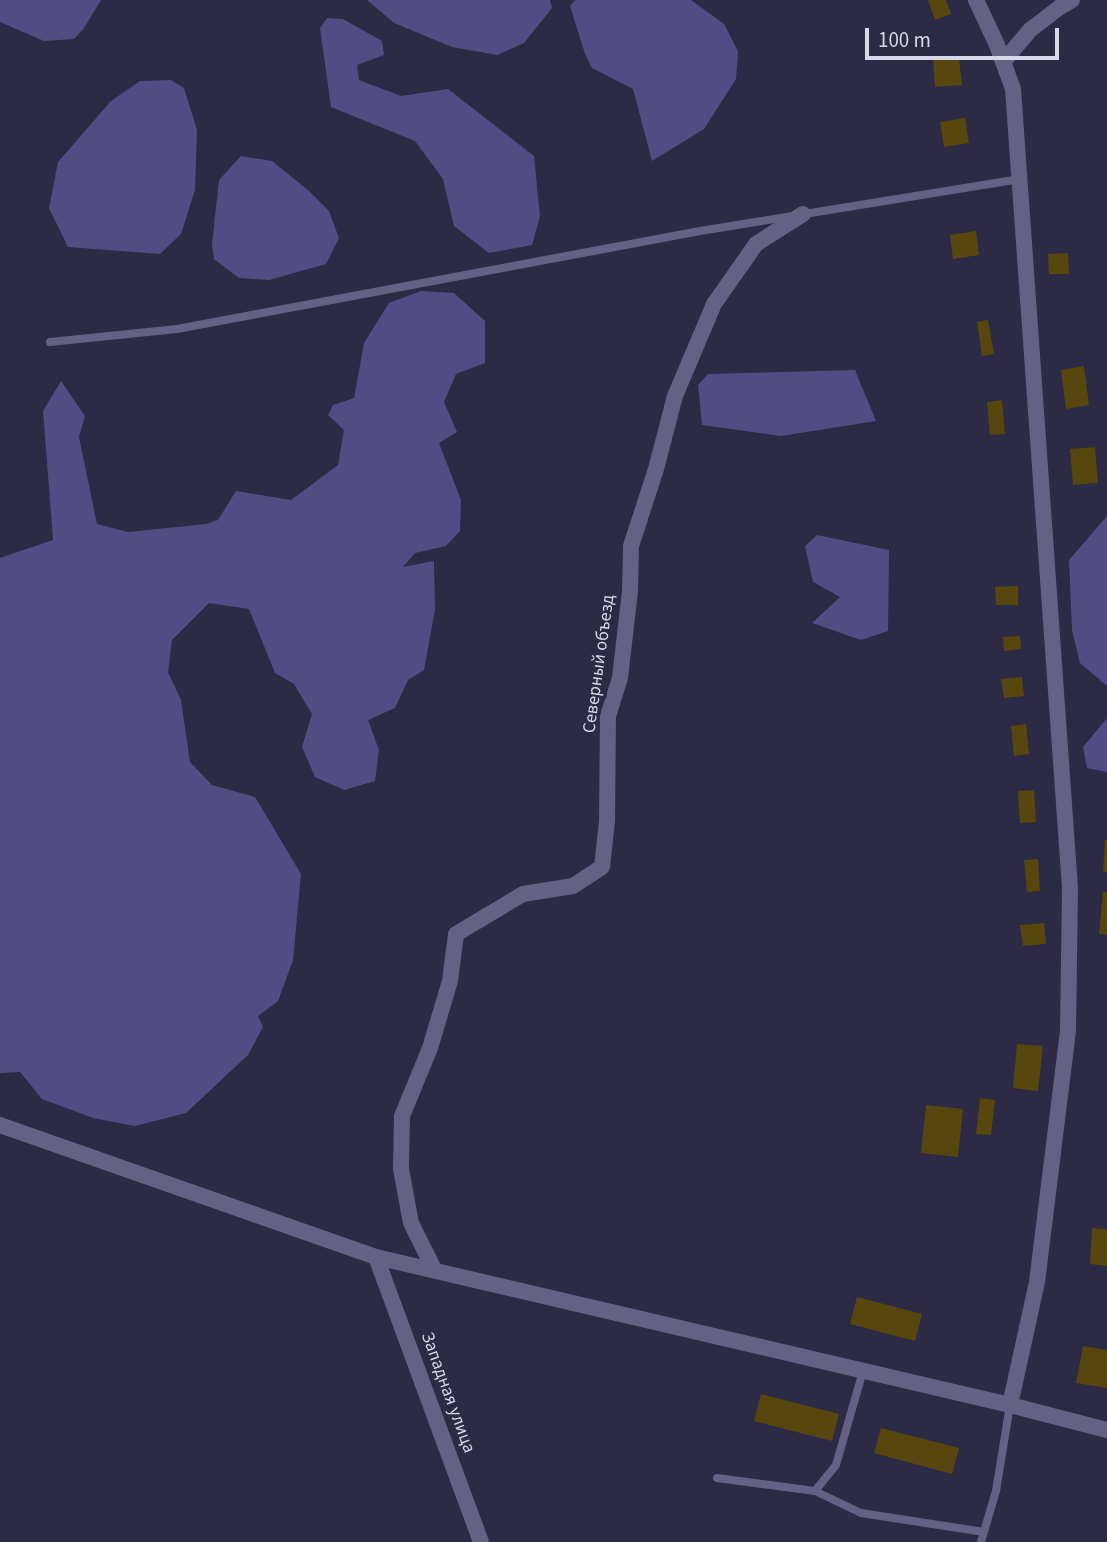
<!DOCTYPE html>
<meta charset="utf-8">
<style>
body{margin:0}
#map{position:relative;width:1107px;height:1542px;overflow:hidden;background:#2c2a44;font-family:"Source Sans 3",sans-serif}
canvas{display:block}
.scale{position:absolute;left:865px;top:28px;width:194px;height:32px;box-sizing:border-box;border:4px solid #d7d7e7;border-top:0;padding-left:9px;font-size:21px;line-height:24px;white-space:nowrap;color:#d7d7e7;-webkit-text-stroke:5px #2c2a44;paint-order:stroke}
</style>
<div id="map">
<canvas width="1107" height="1542"></canvas>
<div class="scale">100 m</div>
</div>
<script>
const ctx = document.querySelector('canvas').getContext('2d');
ctx.lineJoin = 'round';
function paint(path, color) { ctx.fillStyle = color; ctx.fill(path, 'evenodd'); }
const poly = rows => new Path2D(rows.map(r => 'M' + r).join(''));
function stroke(path, color, width, dash) { ctx.strokeStyle = color; ctx.lineWidth = width; ctx.lineCap = dash ? 'butt' : 'round'; ctx.setLineDash(dash || []); ctx.stroke(path); }
function write(font, color, halo, rows, align = 'center') {
  ctx.font = font + ' "Source Sans 3",sans-serif'; ctx.lineWidth = 7; ctx.setLineDash([]); ctx.textBaseline = 'middle'; ctx.strokeStyle = halo; ctx.fillStyle = color; for (const [text, x, y, turn = 0] of rows) {
    ctx.save(); ctx.translate(x, y); ctx.rotate((+turn || 0) * Math.PI / 180); ctx.textAlign = isNaN(turn) ? turn : align; if (halo) ctx.strokeText(text, 0, 0); ctx.fillText(text, 0, 0); ctx.restore();
  }
}
paint(poly([
 [0,0,101,0,84,28,74,39,44,41,0,22],
 [367,0,550,0,552,8,524,43,497,55,452,47,394,23],
 [575,0,691,0,724,24,738,51,736,79,704,129,652,161,633,89,592,68,585,54,570,6],
 [327,18,343,19,382,41,384,55,357,65,359,80,401,96,448,89,534,156,540,216,532,245,489,253,454,226,443,179,415,141,331,107,320,28],
 [171,80,184,88,197,130,195,190,181,234,160,254,68,247,49,208,58,162,111,101,140,81],
 [241,156,272,161,308,190,329,211,339,238,326,264,269,280,239,278,214,259,212,244,219,180],
 [421,291,454,293,485,321,485,363,456,374,444,402,457,432,439,443,461,500,460,531,446,546,415,553,403,567,434,561,435,610,424,670,408,680,395,708,368,720,379,750,375,781,344,790,315,777,302,747,312,714,294,684,275,673,249,609,209,603,172,640,168,672,181,700,190,762,212,785,255,797,301,874,293,960,278,1001,258,1016,263,1027,248,1055,186,1113,135,1126,93,1118,42,1099,20,1072,0,1073,0,558,53,540,43,411,61,381,85,416,79,437,97,524,128,532,206,524,218,520,236,491,291,500,338,465,344,430,328,415,333,405,354,398,364,343,389,303],
 [855,370,876,421,781,436,702,425,698,385,708,374],
 [1107,516,1107,686,1080,663,1072,630,1069,560],
 [817,535,889,550,888,631,861,640,812,623,840,597,813,582,805,546],
 [1107,718,1107,772,1087,768,1083,747]
]), '#514c83');
paint(poly([
 [928,0,946,0,951,14,935,20],
 [959,58,962,85,935,87,933,60],
 [965,118,969,143,944,147,940,122],
 [976,231,979,255,953,259,950,235],
 [1068,253,1069,274,1049,274,1048,254],
 [988,320,994,354,982,356,977,322],
 [1084,366,1089,405,1066,409,1061,370],
 [1002,400,1005,434,990,435,987,402],
 [1095,447,1098,483,1073,485,1070,449],
 [1018,586,1018,605,996,605,995,587],
 [1020,636,1021,649,1004,651,1003,637],
 [1022,677,1024,696,1004,698,1001,679],
 [1026,724,1029,754,1014,756,1011,726],
 [1034,790,1036,822,1020,823,1018,791],
 [1105,840,1107,840,1107,872,1103,871],
 [1038,859,1040,891,1027,892,1024,860],
 [1103,892,1107,892,1107,935,1099,934],
 [1044,923,1046,944,1023,946,1020,925],
 [1017,1044,1043,1046,1038,1091,1013,1088],
 [980,1098,995,1100,991,1135,976,1134],
 [926,1105,963,1109,958,1157,921,1153],
 [1092,1228,1107,1229,1107,1266,1090,1264],
 [857,1297,922,1314,915,1341,850,1324],
 [1083,1346,1107,1350,1107,1388,1076,1383],
 [761,1394,839,1414,832,1441,754,1421],
 [881,1428,959,1448,952,1474,874,1453]
]), '#57470e');
stroke(poly([
 [50,342,177,329,700,231,1020,179],
 [717,1478,815,1491,836,1465,863,1371],
 [815,1491,861,1513,984,1532],
 [981,1542,996,1491,1010,1405]
]), '#636184', 8);
stroke(poly([
 [976,0,997,45,1013,89,1070,888,1068,1031,1037,1282,1010,1405],
 [1003,62,1030,30,1060,7,1072,0],
 [0,1125,376,1257,1010,1405,1107,1430],
 [376,1257,481,1542],
 [435,1271,411,1223,401,1169,402,1116,430,1048,450,981,456,934,523,894,573,886,602,867,607,821,608,716,620,678,630,591,631,546,656,469,675,396,714,304,756,244,803,214]
]), '#636184', 16);
write('18px', '#d7d7e7', '#2c2a44', [
 ["Северный объезд",600,664,-82],
 ["Западная улица",447,1393,70]
]);
</script>
